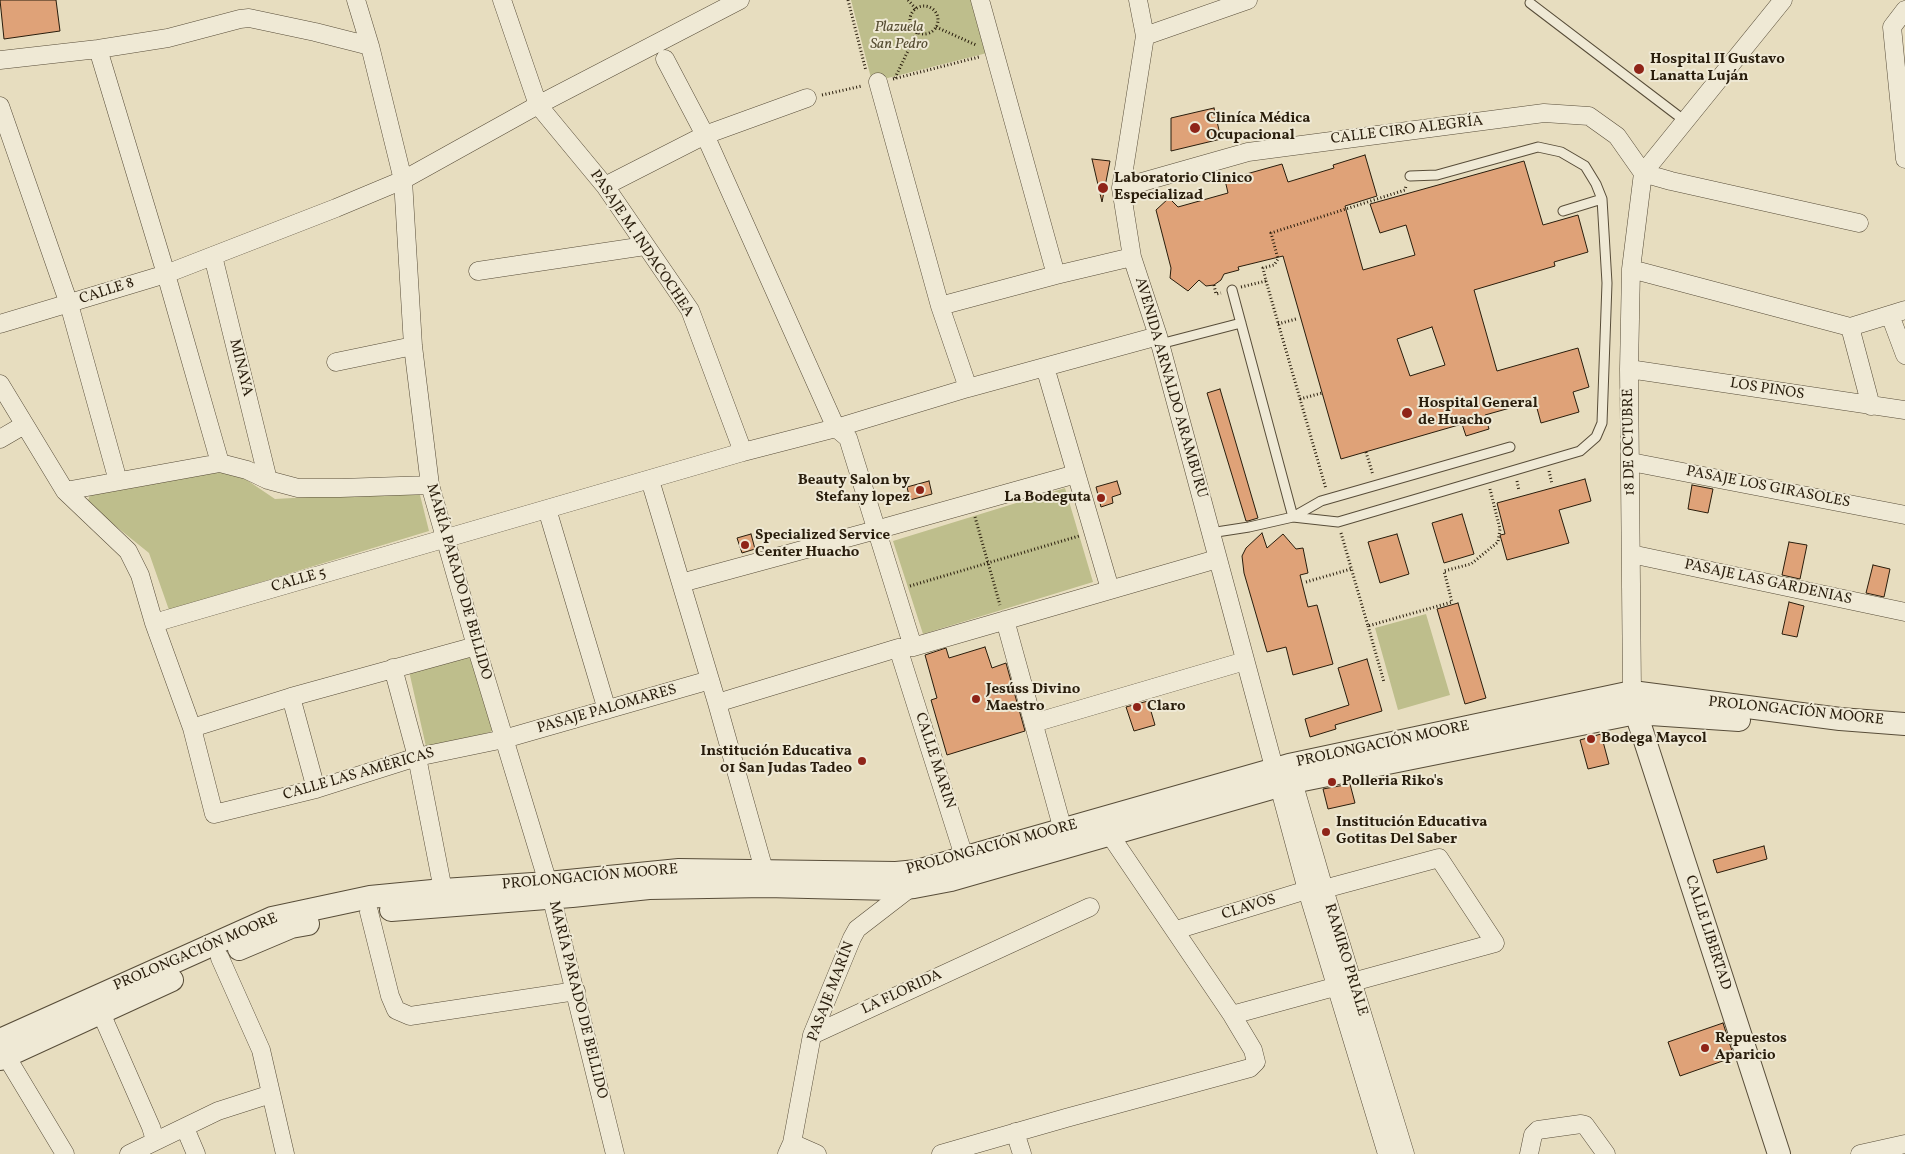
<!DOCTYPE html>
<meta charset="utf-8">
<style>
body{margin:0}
canvas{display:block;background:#e7ddbf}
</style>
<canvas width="1905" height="1154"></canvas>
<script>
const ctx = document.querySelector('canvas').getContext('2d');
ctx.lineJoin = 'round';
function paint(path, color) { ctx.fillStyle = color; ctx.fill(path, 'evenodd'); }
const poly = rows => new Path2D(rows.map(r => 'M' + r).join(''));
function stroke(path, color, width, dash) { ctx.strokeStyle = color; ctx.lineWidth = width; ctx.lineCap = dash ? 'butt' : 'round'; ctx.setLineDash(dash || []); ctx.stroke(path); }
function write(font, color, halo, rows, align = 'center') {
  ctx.font = font + ' Vollkorn,serif'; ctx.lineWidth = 4; ctx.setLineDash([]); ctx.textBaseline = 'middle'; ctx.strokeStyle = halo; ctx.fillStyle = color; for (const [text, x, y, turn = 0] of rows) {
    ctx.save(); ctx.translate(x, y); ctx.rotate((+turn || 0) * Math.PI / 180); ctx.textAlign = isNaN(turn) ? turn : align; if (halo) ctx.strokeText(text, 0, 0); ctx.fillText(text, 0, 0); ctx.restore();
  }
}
paint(poly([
 [851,0,976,0,991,52,872,82],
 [226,466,275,499,419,491,429,531,169,610,149,553,87,503,91,492],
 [1065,488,1093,582,923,634,893,541],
 [1426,614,1450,695,1398,710,1375,628],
 [471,653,493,731,427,751,409,671]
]), '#bebe8c');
const building = poly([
 [0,0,56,0,60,31,4,39,0,0],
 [1214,108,1221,139,1171,151,1171,118,1214,108],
 [1365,155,1377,196,1345,206,1363,270,1415,255,1406,225,1380,233,1370,204,1524,161,1543,225,1578,215,1588,252,1554,262,1555,266,1474,290,1497,371,1578,348,1589,387,1573,392,1579,412,1541,423,1535,401,1485,415,1489,429,1466,436,1462,424,1341,459,1283,256,1238,267,1239,270,1224,274,1221,280,1214,285,1206,286,1199,280,1188,291,1170,278,1171,268,1156,210,1169,198,1178,207,1228,193,1225,180,1282,164,1288,182,1334,168,1333,165,1365,155],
 [1432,327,1445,365,1410,376,1397,339,1432,327],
 [1092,159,1110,161,1102,202,1092,159],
 [1220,389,1258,518,1248,521,1246,521,1207,393,1220,389],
 [1585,479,1591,501,1559,510,1569,543,1507,560,1500,535,1505,534,1497,503,1585,479],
 [929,481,932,494,910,500,907,487,929,481],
 [1117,481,1121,494,1112,497,1113,503,1101,507,1096,487,1117,481],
 [1692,485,1713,489,1708,513,1688,509,1692,485],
 [1462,514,1474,554,1444,563,1432,523,1462,514],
 [1262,533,1267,548,1283,534,1296,549,1303,548,1308,573,1300,575,1308,607,1317,605,1333,664,1293,675,1286,647,1267,652,1244,573,1242,556,1246,548,1262,533],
 [751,534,755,549,742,553,737,538,751,534],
 [1397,534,1409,574,1380,583,1368,542,1397,534],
 [1789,542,1807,545,1800,579,1782,575,1789,542],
 [1873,565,1890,569,1884,597,1866,593,1873,565],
 [1789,602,1804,606,1797,637,1782,634,1789,602],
 [1458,603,1486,698,1465,704,1437,609,1458,603],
 [985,647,992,668,1006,663,1025,731,947,755,931,700,937,698,925,655,946,648,949,658,985,647],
 [1367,659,1382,711,1335,725,1336,729,1310,737,1305,719,1349,705,1338,668,1367,659],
 [1148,701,1155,725,1134,731,1126,707,1148,701],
 [1601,734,1609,764,1588,769,1580,740,1601,734],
 [1350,784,1355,803,1328,809,1323,789,1350,784],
 [1764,846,1767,859,1717,873,1713,860,1764,846],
 [1723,1023,1734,1057,1680,1076,1668,1042,1723,1023]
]);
paint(building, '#dfa278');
stroke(building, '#291d0c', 1);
const service = poly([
 [1530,3,1685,121],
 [1410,176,1437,175,1538,147,1561,152,1585,166,1596,184,1602,199,1607,283,1602,423,1596,437,1580,451,1338,522,1293,517,1321,501,1510,447],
 [1563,211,1602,199],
 [1160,344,1241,323],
 [1210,533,1249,527,1293,517,1232,290]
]);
const minor = poly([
 [356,0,370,46,403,180,413,346,430,485,476,646,548,883,615,1154],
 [502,0,538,105,605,186,690,310,743,452],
 [980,0,1056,275],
 [1138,0,1145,36,1121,188,1132,257,1158,336,1307,890,1387,1154],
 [1905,10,1892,27,1905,159],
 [1145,36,1248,0],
 [98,49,166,274,220,463],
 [0,60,98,49,168,38,240,19,249,18,315,32,370,46],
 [878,82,940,306,968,388],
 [807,98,705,135,836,428,848,438,913,647],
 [0,106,69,304,118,481],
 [1643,173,1783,0],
 [1643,173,1671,181,1859,223],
 [605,186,705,135,665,59],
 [1121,188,1248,152,1544,113,1589,116,1617,136,1643,173],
 [213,256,268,480],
 [1631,269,1850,327,1871,406],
 [478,271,645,246],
 [940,306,1056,275,1132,257],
 [1890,315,1905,355],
 [0,324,166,274,336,208,403,180,538,105,740,0],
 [1850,327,1905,310],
 [336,362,413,346],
 [1045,367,1110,589],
 [1629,369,1905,410],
 [0,384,65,491,128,551,140,575,154,623,192,728,214,814,316,789,417,757,504,739,710,680],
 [0,439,24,425],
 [1631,462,1905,515],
 [650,480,717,703,764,870,765,883],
 [65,491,220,463,247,470,268,480,298,488,340,488,430,485],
 [547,509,607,710],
 [1631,554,1905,612],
 [681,583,876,530,1076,474],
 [1005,620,1066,841],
 [154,623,743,452,836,428,968,388,1158,336],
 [898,648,968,869],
 [393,668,417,757,443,890],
 [1632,692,1629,369,1631,269,1643,173],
 [291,697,316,789],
 [717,703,898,648,913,647,1217,559],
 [1034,723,1245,661],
 [192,728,291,697,476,646],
 [1290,771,1324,889,1405,1154],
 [369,912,390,996,396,1010,410,1016,576,991],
 [1176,930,1307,890,1324,889,1439,858,1495,943,1232,1015],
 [220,958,261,1050,285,1154],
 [101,1013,151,1127,155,1140],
 [812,1035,1090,907],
 [6,1056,65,1154],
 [185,1128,196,1154],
 [1015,1132,1022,1154],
 [792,1143,817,1154],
 [129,1154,218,1111,271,1094],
 [787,1154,792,1143,812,1035,852,938,857,929,914,885],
 [941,1154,1066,1118,1250,1068,1256,1062,1253,1050,1232,1015,1110,835],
 [1529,1154,1533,1135,1538,1130,1581,1124,1585,1125,1606,1154],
 [1860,1154,1905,1144]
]);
const tertiary = poly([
 [1634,700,1636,713,1779,1154],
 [391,910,572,896,649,888,766,886,893,889,914,887,951,880,1293,782,1636,713,1739,720],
 [239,949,291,927,308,924],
 [0,1040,272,918,370,897,443,890,548,883,679,870,896,873,917,871,1289,765,1632,692,1840,719,1905,724],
 [0,1059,172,980]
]);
stroke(service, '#584d39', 11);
stroke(minor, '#584d39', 19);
stroke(tertiary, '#584d39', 24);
stroke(poly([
 [848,0,866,71],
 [908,0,916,9],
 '910 20a14 14 0 1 1 28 0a14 14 0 1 1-28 0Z',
 [936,27,976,45],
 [895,78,917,32],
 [893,79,979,57],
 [822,95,862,86],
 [1266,281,1326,489],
 [1214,285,1216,294,1221,293],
 [1241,287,1266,281,1263,268,1274,265,1278,259,1271,233,1405,190,1406,186],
 [1278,324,1296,319],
 [1300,399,1322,393],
 [1366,452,1373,475],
 [1549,471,1552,484],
 [1517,481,1519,491],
 [975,517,1000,605],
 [1341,533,1368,626,1452,602,1444,571,1471,564,1498,542,1500,529,1490,489],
 [1306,582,1351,569],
 [910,586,1079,536],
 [1368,626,1384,682]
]), '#291d0c', 3, [1, 2.5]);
stroke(service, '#efe9d5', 9);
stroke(minor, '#efe9d5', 18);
stroke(tertiary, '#efe9d5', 22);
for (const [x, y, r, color] of [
 [1639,69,6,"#8f2418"],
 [1195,128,6,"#8f2418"],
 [1103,188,6,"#8f2418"],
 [1407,413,6,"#8f2418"],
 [920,490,5,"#8f2418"],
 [1101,498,5,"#8f2418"],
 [745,545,5,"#8f2418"],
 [976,699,5,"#8f2418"],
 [1137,707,5,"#8f2418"],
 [1591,739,5,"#8f2418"],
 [862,761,5,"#8f2418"],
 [1332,782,5,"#8f2418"],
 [1326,832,5,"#8f2418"],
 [1705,1048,5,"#8f2418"]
]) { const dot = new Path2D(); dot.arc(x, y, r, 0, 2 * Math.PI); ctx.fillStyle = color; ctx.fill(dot); stroke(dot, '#efe9d5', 2); }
write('italic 15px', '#564d32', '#efe9d5', [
 ["Plazuela",899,28],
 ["San Pedro",899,45]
]);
write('bold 15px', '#291d0c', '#efe9d5', [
 ["Hospital II Gustavo",1650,60],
 ["Lanatta Luján",1650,77],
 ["Cliníca Médica",1206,119],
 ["Ocupacional",1206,136],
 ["Laboratorio Clinico",1114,179],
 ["Especializad",1114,196],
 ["Hospital General",1418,404],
 ["de Huacho",1418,421],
 ["Beauty Salon by",910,481,"right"],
 ["Stefany lopez",910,498,"right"],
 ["La Bodeguta",1091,498,"right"],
 ["Specialized Service",755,536],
 ["Center Huacho",755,553],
 ["Jesúss Divino",986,690],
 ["Maestro",986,707],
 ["Claro",1147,707],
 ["Bodega Maycol",1601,739],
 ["Institución Educativa",852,752,"right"],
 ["01 San Judas Tadeo",852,769,"right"],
 ["Polleria Riko's",1342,782],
 ["Institución Educativa",1336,823],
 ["Gotitas Del Saber",1336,840],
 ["Repuestos",1715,1039],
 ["Aparicio",1715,1056]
], 'left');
write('15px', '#291d0c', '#efe9d5', [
 ["CALLE CIRO ALEGRÍA",1407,131,-7],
 ["PASAJE M. INDACOCHEA",641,244,56],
 ["CALLE 8",107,292,-18],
 ["MINAYA",240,368,76],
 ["AVENIDA ARNALDO ARAMBURU",1170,388,74],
 ["LOS PINOS",1767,390,9],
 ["18 DE OCTUBRE",1630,442,-91],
 ["PASAJE LOS GIRASOLES",1768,488,11],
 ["CALLE 5",299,581,-16],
 ["MARÍA PARADO DE BELLIDO",458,582,74],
 ["PASAJE LAS GARDENIAS",1768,583,12],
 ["PASAJE PALOMARES",607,710,-16],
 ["PROLONGACIÓN MOORE",1796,712,6],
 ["PROLONGACIÓN MOORE",1383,745,-12],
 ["CALLE MARIN",934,761,72],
 ["CALLE LAS AMÉRICAS",359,775,-16],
 ["PROLONGACIÓN MOORE",992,848,-15],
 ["PROLONGACIÓN MOORE",590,878,-5],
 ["CLAVOS",1249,908,-17],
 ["CALLE LIBERTAD",1707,933,72],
 ["PROLONGACIÓN MOORE",196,953,-23],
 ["RAMIRO PRIALE",1345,960,73],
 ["PASAJE MARÍN",832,992,-69],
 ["LA FLORIDA",902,993,-25],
 ["MARÍA PARADO DE BELLIDO",577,1000,76]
]);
</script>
